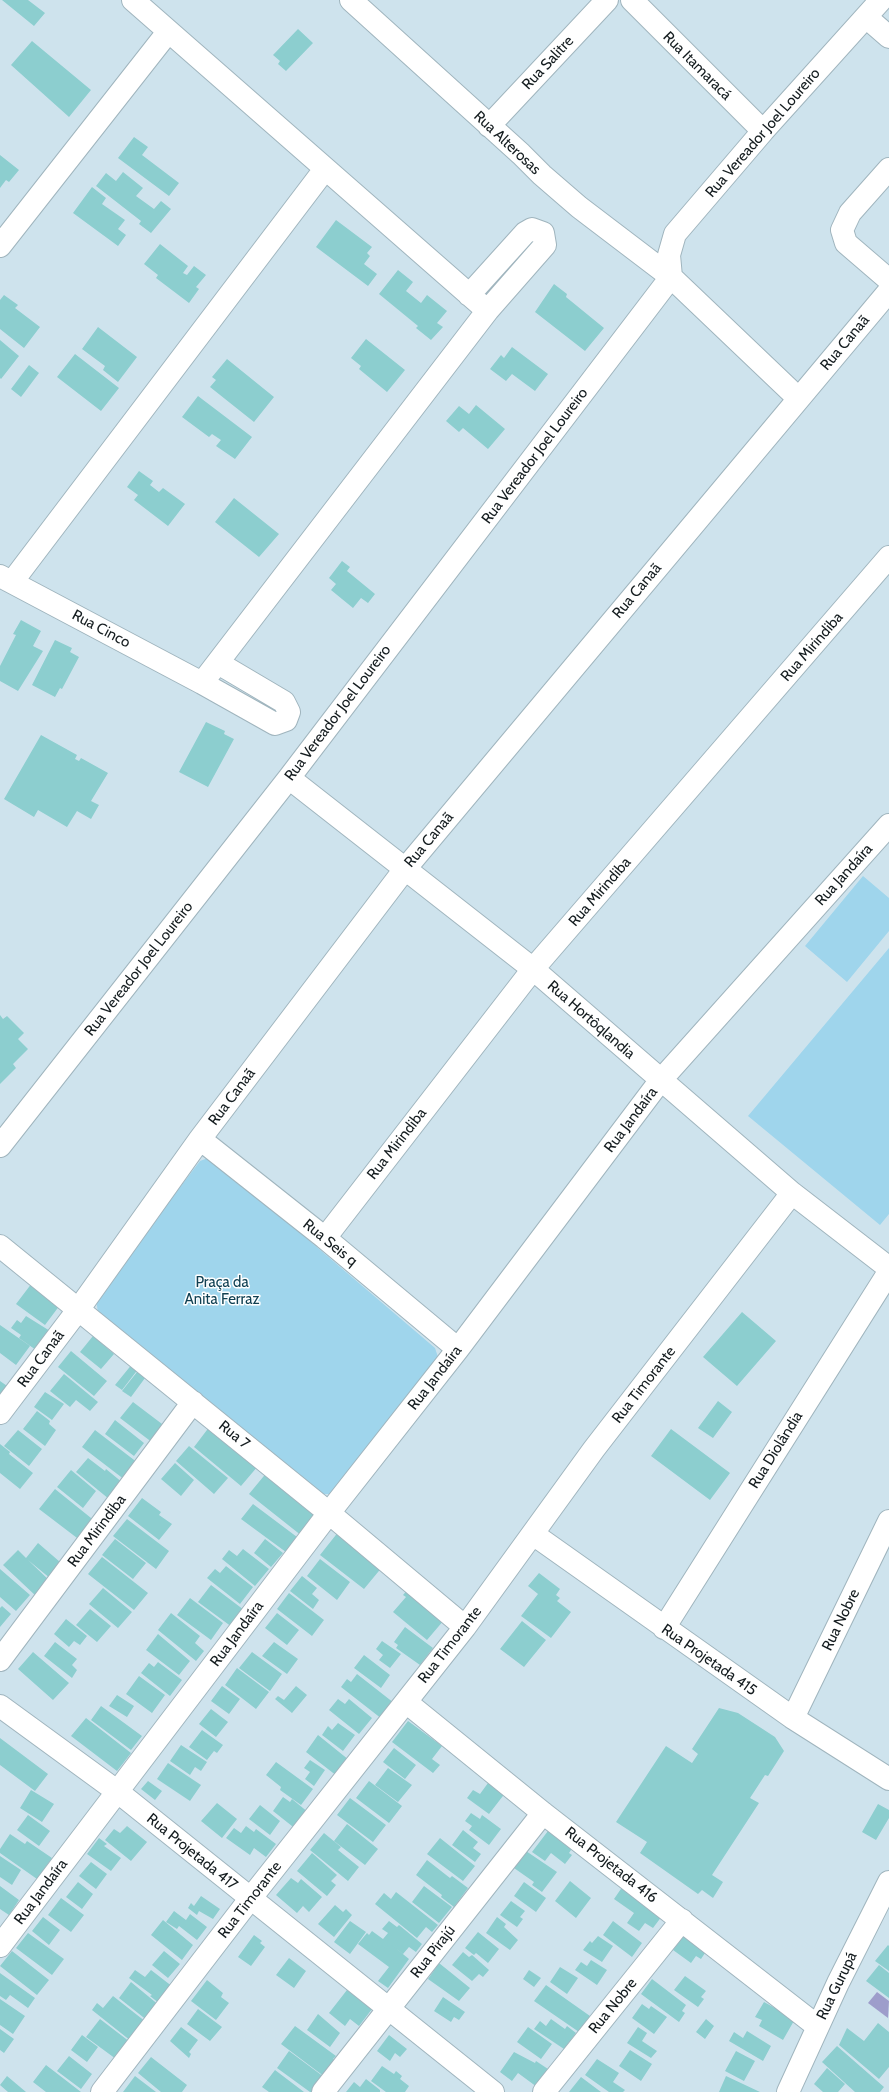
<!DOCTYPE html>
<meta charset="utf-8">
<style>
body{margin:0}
canvas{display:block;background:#cee3ed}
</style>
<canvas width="889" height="2092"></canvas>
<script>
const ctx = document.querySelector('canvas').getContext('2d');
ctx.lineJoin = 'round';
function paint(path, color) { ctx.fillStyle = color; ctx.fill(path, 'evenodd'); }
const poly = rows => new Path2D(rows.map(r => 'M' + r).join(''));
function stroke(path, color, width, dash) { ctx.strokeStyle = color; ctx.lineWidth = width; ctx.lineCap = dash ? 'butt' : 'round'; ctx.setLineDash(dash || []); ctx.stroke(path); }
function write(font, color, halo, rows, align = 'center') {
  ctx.font = font + ' Cabin,sans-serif'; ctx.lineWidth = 3; ctx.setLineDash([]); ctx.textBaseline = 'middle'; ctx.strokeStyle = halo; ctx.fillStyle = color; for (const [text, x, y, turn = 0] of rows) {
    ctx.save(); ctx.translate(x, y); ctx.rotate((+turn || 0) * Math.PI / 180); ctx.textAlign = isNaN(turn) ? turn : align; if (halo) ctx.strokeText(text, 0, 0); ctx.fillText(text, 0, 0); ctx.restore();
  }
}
paint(poly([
 [863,876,889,898,889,931,847,982,805,946],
 [889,948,889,1214,880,1225,748,1116],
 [208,1158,216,1161,435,1348,438,1357,331,1494,319,1494,98,1314,96,1297,200,1161]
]), '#9fd5ec');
paint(poly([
 [877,1992,889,2001,888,2018,868,2003]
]), '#9e9dcb');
paint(poly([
 [2,0,28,0,45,13,34,26],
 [298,29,313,43,286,71,278,64,280,61,273,55],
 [32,41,91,90,69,117,11,65],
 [134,137,148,147,142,155,179,183,169,196,118,158],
 [0,155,19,170,9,182,6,180,0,188],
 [123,172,143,188,136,196,154,209,161,201,171,209,151,233,139,224,141,221,96,186,106,173,116,181],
 [92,187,106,198,102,204,125,220,118,229,126,235,118,246,73,213],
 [336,220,372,247,367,253,370,256,364,264,377,274,368,286,316,247],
 [160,244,188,266,183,273,187,275,194,266,206,275,196,287,199,289,189,303,156,278,158,275,144,264],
 [398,270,413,282,406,291,421,303,427,295,447,311,437,323,443,327,431,340,416,328,418,326,379,294],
 [554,284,567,294,566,297,604,328,585,351,535,312],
 [4,295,18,305,15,308,40,327,24,348,0,329,0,300],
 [98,327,137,357,118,382,103,370,105,366,82,349],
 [366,339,405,370,387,392,359,369,361,366,351,358],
 [0,340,19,356,1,379,0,378],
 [512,347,548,374,535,391,512,374,506,381,490,369,501,355,504,358],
 [75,354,119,388,101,411,57,377],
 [227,359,274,397,254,422,210,387,216,380,212,377],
 [29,365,39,373,21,397,11,389],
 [198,396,252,437,235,459,216,446,221,440,212,434,209,437,182,417],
 [476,405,505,429,488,449,463,428,459,432,446,421,459,406,469,414],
 [139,471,153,481,150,485,159,492,163,488,185,504,168,526,134,500,138,495,127,487],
 [234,498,279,534,259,557,215,522],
 [342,561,350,567,347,571,375,594,368,603,361,598,353,608,331,590,336,584,329,578],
 [21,620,41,631,33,646,43,651,18,691,0,681,0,666,16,635,13,634],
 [55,640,72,648,70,652,79,657,62,689,60,688,55,697,32,685],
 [206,722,225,731,224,734,234,739,208,787,179,772],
 [41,735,77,755,75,759,79,761,81,758,108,773,91,801,99,805,91,819,77,811,67,827,38,810,34,817,4,799],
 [0,1015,3,1019,7,1016,24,1033,18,1039,28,1049,13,1064,16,1068,0,1084],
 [32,1283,63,1301,45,1325,16,1304],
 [742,1312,776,1341,737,1386,703,1357],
 [26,1316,50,1331,36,1350,19,1338,21,1335,11,1328,17,1320,21,1323],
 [0,1325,30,1346,16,1365,0,1353],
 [93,1336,114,1354,101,1369,80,1352],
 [71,1351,107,1381,94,1396,58,1367],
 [133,1363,139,1368,122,1390,115,1385],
 [137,1372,145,1378,131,1397,122,1391],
 [64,1374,98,1402,90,1411,76,1400,70,1407,50,1391],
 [0,1381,10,1388,0,1401],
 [45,1392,64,1404,52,1420,34,1407],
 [718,1401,732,1412,713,1438,698,1428],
 [133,1402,166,1427,153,1443,120,1418],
 [37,1411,50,1421,49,1424,56,1430,45,1446,23,1429],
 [115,1420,144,1443,134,1456,105,1434],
 [210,1426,258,1466,241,1486,194,1447],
 [671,1429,730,1473,710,1500,651,1456],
 [18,1430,42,1449,29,1466,4,1446],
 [95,1430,138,1463,125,1480,82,1447],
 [0,1444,10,1452,9,1454,33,1473,20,1489,0,1473],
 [189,1446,228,1478,214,1494,176,1461],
 [88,1458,105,1471,106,1469,123,1483,109,1499,76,1472],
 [175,1463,194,1480,181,1496,161,1479],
 [71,1470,96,1491,83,1508,57,1487],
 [268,1471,321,1513,302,1536,249,1494],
 [55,1489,96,1522,81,1541,39,1509],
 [142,1498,161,1512,159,1515,172,1524,159,1540,128,1516],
 [253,1504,301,1540,290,1555,241,1519],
 [127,1519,169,1551,156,1569,113,1536],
 [339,1531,383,1566,364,1589,320,1555],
 [115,1539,146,1563,133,1579,102,1555],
 [265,1539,283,1553,271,1567,254,1553],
 [38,1543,60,1562,56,1567,59,1569,51,1579,28,1560,52,1583,37,1597,3,1565,18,1550,26,1558],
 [243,1549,269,1569,255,1586,222,1559,229,1550,237,1556],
 [102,1557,148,1593,134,1610,88,1574],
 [320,1559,350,1582,337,1600,307,1576],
 [226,1566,253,1587,240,1604,207,1578,215,1569,220,1573],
 [0,1569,30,1595,16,1611,0,1597],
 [539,1573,560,1589,556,1595,560,1598,557,1601,571,1612,551,1638,521,1616,538,1594,528,1586],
 [302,1576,317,1588,312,1594,319,1600,313,1609,290,1591],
 [211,1585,244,1610,232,1627,198,1602],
 [410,1587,444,1620,427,1640,393,1612,406,1597,403,1595],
 [103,1588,132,1612,118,1628,89,1604],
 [289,1593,324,1620,312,1636,277,1609],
 [190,1598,223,1623,211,1640,177,1615],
 [2,1606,11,1614,0,1627,0,1608],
 [90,1609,111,1626,97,1642,76,1625],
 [171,1613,200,1636,195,1643,204,1651,196,1661,158,1630],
 [277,1613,299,1630,287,1645,265,1628],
 [66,1619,87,1636,80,1645,74,1641,69,1647,54,1634],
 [522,1621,546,1640,524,1667,500,1649],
 [405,1627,433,1648,420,1665,396,1648,398,1645,394,1642],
 [158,1634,190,1661,179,1675,146,1650],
 [382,1641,401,1654,390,1668,379,1660,383,1655,376,1649],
 [55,1642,77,1659,72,1665,77,1670,72,1678,44,1656],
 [274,1642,298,1659,287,1674,262,1656],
 [33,1652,69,1683,53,1700,18,1669],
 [252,1652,282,1674,270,1691,239,1668],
 [364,1655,390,1675,381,1688,354,1668],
 [158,1662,182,1680,170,1696,141,1673,149,1663,154,1667],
 [237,1668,269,1692,256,1709,225,1685],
 [357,1674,394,1703,382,1719,341,1687,347,1679,351,1682],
 [139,1676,165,1695,152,1713,126,1694],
 [222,1686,240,1699,229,1714,211,1701],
 [296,1686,307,1695,292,1713,275,1699,278,1696,284,1700],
 [117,1695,134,1706,127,1717,109,1706],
 [338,1699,345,1704,349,1699,372,1718,359,1734,329,1710],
 [101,1706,142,1736,131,1750,91,1720],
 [719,1708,738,1713,775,1737,784,1751,768,1776,765,1775,750,1798,759,1803,712,1875,723,1882,713,1898,702,1890,698,1894,640,1853,647,1842,616,1822,666,1746,692,1763,698,1754,692,1749],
 [211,1709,228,1722,216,1737,199,1724],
 [86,1718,131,1753,117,1771,71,1736],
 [408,1721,442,1746,432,1759,440,1765,433,1773,392,1742],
 [338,1723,355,1735,343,1751,322,1735,328,1726,332,1730],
 [202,1730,223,1745,217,1753,214,1751,207,1760,189,1747],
 [318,1735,349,1760,337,1776,306,1752],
 [0,1738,48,1774,35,1791,0,1765],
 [181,1745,207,1762,201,1771,195,1767,190,1775,170,1761],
 [394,1748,416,1765,405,1779,383,1762],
 [310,1760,325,1770,314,1786,305,1779,310,1772,304,1768],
 [276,1762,313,1789,301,1805,280,1790,281,1787,266,1775],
 [168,1763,201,1785,190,1801,157,1779],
 [388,1768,412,1785,398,1802,375,1785],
 [148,1781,162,1791,155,1800,141,1789],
 [369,1781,402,1806,389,1823,356,1798],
 [488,1783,506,1792,489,1814,467,1798,473,1790,480,1794],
 [31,1790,54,1804,42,1822,20,1808],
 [283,1797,290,1802,292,1799,309,1813,297,1830,273,1811],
 [350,1798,386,1825,373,1842,337,1815],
 [217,1803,237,1819,222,1838,201,1821],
 [878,1804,889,1810,889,1818,876,1840,862,1832],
 [260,1805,280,1821,270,1835,249,1819],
 [471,1813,480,1819,482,1815,501,1829,489,1845,469,1830,472,1826,465,1821],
 [28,1815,50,1831,39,1846,17,1830],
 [347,1824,378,1849,365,1865,334,1841],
 [127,1826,147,1842,131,1861,105,1840,114,1829,120,1833],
 [246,1826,254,1832,256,1829,276,1844,266,1857,254,1848,250,1855,226,1838,234,1828,241,1833],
 [551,1827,575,1844,569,1853,572,1855,565,1864,551,1853,545,1861,532,1852],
 [463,1830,478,1842,473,1848,481,1854,475,1862,452,1845],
 [324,1833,341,1847,338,1850,359,1867,348,1881,310,1850],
 [10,1834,25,1844,27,1841,52,1858,37,1879,0,1853,0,1849],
 [99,1838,107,1844,104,1846,121,1858,111,1871,87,1854],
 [440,1838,475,1866,463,1881,427,1854],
 [526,1851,557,1872,542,1892,532,1885,534,1882,514,1868],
 [312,1853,337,1875,331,1881,336,1885,327,1896,297,1871],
 [0,1856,21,1870,12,1885,0,1877],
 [427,1860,450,1878,452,1876,468,1888,454,1907,441,1897,442,1895,416,1875],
 [91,1862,107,1874,96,1889,79,1876],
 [291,1878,298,1883,301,1879,322,1897,309,1912,303,1906,297,1913,276,1895],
 [570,1881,591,1898,576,1918,555,1901],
 [78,1882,93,1894,82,1909,66,1897],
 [524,1882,546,1898,536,1912,514,1896],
 [625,1883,665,1912,653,1928,645,1923,639,1931,627,1923,634,1913,614,1899],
 [0,1886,19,1900,9,1915,0,1909],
 [424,1886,452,1907,439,1923,412,1902],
 [396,1892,438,1925,432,1932,426,1927,417,1938,375,1904,384,1893,391,1899],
 [201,1896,220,1909,213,1919,199,1911,197,1915,188,1908,191,1903,194,1906],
 [61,1898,84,1915,71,1932,48,1915],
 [511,1901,525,1911,520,1917,523,1919,517,1927,500,1915],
 [335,1905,343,1912,346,1909,352,1915,334,1937,318,1924],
 [174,1911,186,1920,190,1914,207,1927,197,1940,179,1926,177,1929,166,1922],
 [43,1917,60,1930,49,1945,32,1931],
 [497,1917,506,1924,504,1927,518,1940,510,1950,486,1933],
 [163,1920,193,1945,182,1960,151,1935],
 [350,1921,366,1932,350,1954,334,1942],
 [389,1921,397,1927,399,1925,422,1944,416,1952,409,1947,403,1954,393,1946,409,1959,388,1988,378,1981,389,1967,358,1944,367,1933,369,1935,372,1931,383,1939,388,1933,382,1929],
 [613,1921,642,1943,632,1957,603,1935],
 [687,1931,717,1952,713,1959,705,1953,701,1959,696,1956,691,1963,673,1950],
 [478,1932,499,1949,488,1963,476,1953,474,1955,465,1948],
 [28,1933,64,1959,52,1975,16,1948],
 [254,1935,262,1941,260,1943,265,1947,251,1966,238,1957],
 [598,1936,613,1946,602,1962,583,1950,590,1941,592,1943],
 [888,1945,889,1946,889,1971,875,1961],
 [12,1951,49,1980,37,1995,0,1966],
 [164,1951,180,1964,168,1978,152,1965],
 [463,1952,469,1957,472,1955,489,1970,483,1977,479,1974,472,1981,452,1965],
 [289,1958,306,1971,294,1988,276,1975],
 [591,1960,607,1970,597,1985,575,1970,581,1962,587,1966],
 [439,1963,470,1988,459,2001,428,1979],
 [879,1965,889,1973,889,1998,866,1981],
 [560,1967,578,1978,567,1994,550,1982],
 [135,1970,145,1977,151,1970,173,1987,160,2004,150,1996,152,1995,129,1978],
 [529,1970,541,1978,534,1987,523,1979],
 [0,1973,35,1998,28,2008,10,1995,6,2000,0,1996],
 [685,1976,706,1991,701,1997,704,1999,698,2007,674,1990],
 [652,1979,686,2005,682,2011,685,2013,679,2022,641,1994],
 [207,1980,223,1993,221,1997,229,2003,216,2020,191,2001],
 [131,1982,160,2006,148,2021,119,1998],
 [546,1985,590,2016,579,2032,534,2001],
 [347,1990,372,2009,359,2026,350,2019,345,2026,329,2013],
 [113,1996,146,2022,131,2041,92,2010,97,2003,103,2008],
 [443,1997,465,2012,459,2020,454,2017,451,2022,434,2011],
 [0,1999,25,2016,13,2034,0,2025],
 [764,2002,795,2019,783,2040,759,2026,762,2020,755,2017],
 [642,2004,649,2009,651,2006,667,2017,654,2034,632,2018],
 [198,2009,222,2027,210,2041,187,2024],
 [318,2014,340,2033,330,2047,307,2030],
 [100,2019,130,2042,116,2059,86,2037],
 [551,2019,565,2029,567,2026,576,2033,564,2049,534,2029,540,2021,546,2026],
 [706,2019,714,2026,705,2039,696,2032],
 [878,2023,889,2032,889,2067,879,2079,839,2045,847,2028,864,2041],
 [295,2026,336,2056,333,2059,337,2062,325,2077,281,2044],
 [181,2027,198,2040,189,2052,191,2054,189,2058,170,2041],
 [528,2027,552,2044,541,2059,517,2042],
 [638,2027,647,2033,642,2041,657,2051,651,2058,627,2043],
 [0,2029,14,2039,4,2053,0,2050],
 [747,2031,771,2046,763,2061,729,2041,734,2032,743,2038],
 [82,2035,98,2047,87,2062,71,2050],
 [389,2035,407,2049,400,2057,395,2053,390,2061,377,2051],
 [837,2046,884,2087,880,2092,855,2092,822,2062],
 [630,2050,652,2064,641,2081,619,2066],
 [289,2051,324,2077,312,2092,310,2092,277,2068],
 [736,2051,755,2061,744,2081,725,2071],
 [514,2052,535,2063,536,2061,548,2069,537,2087,518,2073,512,2081,500,2072],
 [69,2056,92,2074,81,2089,57,2071],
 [151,2057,187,2085,182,2092,161,2092,138,2073],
 [597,2059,619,2073,613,2082,625,2090,623,2092,609,2092,585,2075],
 [46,2065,81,2092,46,2092,33,2082],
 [382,2066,394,2074,396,2071,402,2076,400,2079,409,2086,405,2092,386,2092,371,2081],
 [827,2068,845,2084,838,2092,823,2092,814,2084],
 [275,2070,304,2092,269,2092,262,2087],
 [7,2076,26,2092,8,2092,0,2085],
 [135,2076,156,2092,123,2092],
 [726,2076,760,2092,719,2092],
 [581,2077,601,2092,569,2092],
 [366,2079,380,2090,380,2092,346,2092,354,2082,360,2087]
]), '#8ccecf');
const minor = poly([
 [133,0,481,305],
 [351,0,521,154,542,175,579,207,671,277,798,398],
 [632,0,763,131],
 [866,17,889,37],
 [489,126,607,0],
 [889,169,850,213,842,230,846,243,889,280],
 [0,246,168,32],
 [0,576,202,683,275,724,286,720,289,712,284,702,218,663],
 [12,582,325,169],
 [202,683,488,310,545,245,543,233,532,229,525,233,469,295],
 [289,778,533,969,792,1193,889,1268],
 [200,1139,325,1238,458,1349],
 [0,1146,289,778,671,277,669,255,675,234,763,131,881,0],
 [325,1238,533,969,889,557],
 [0,1246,329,1513,465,1627],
 [0,1413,78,1310,200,1139,405,869,889,291],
 [533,1534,793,1718,889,1779],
 [664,1628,889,1272],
 [0,1660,193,1402],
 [406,1702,543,1813,817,2026],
 [0,1706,118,1792,493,2092],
 [793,1718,889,1521],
 [0,1946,329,1513,458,1349,660,1081,889,825],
 [102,2092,250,1899,465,1627,594,1449,792,1193],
 [323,2092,543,1813],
 [544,2092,682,1920],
 [788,2092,838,1983,889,1882]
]);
stroke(minor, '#a0b5be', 24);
stroke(minor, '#fff', 22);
write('15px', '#141c1f', '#fff', [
 ["Rua Salitre",548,63,-47],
 ["Rua Itamaracá",697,66,45],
 ["Rua Vereador Joel Loureiro",763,133,-49],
 ["Rua Alterosas",507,143,43],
 ["Rua Canaã",845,343,-50],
 ["Rua Vereador Joel Loureiro",535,456,-53],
 ["Rua Canaã",637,591,-50],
 ["Rua Cinco",101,629,28],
 ["Rua Mirindiba",812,647,-49],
 ["Rua Vereador Joel Loureiro",338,713,-53],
 ["Rua Canaã",429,840,-50],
 ["Rua Jandaíra",844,875,-48],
 ["Rua Mirindiba",600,892,-49],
 ["Rua Vereador Joel Loureiro",139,969,-52],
 ["Rua Hortôqlandia",591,1020,41],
 ["Rua Canaã",232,1097,-53],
 ["Rua Jandaíra",631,1120,-53],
 ["Rua Mirindiba",397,1144,-52],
 ["Rua Seis q",330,1243,39],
 ["Rua Canaã",41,1359,-53],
 ["Rua Jandaíra",435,1378,-52],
 ["Rua Timorante",644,1385,-52],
 ["Rua 7",234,1435,39],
 ["Rua Diolândia",776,1450,-58],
 ["Rua Mirindiba",97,1531,-53],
 ["Rua Nobre",841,1620,-64],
 ["Rua Jandaíra",237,1634,-53],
 ["Rua Timorante",450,1645,-52],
 ["Rua Projetada 415",709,1660,35],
 ["Rua Projetada 417",192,1852,39],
 ["Rua Projetada 416",611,1865,38],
 ["Rua Jandaíra",41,1892,-53],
 ["Rua Timorante",250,1900,-52],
 ["Rua Pirajú",433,1952,-52],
 ["Rua Gurupá",837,1986,-64],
 ["Rua Nobre",613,2006,-51]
]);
write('15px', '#104052', '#fff', [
 ["Praça da",222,1283],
 ["Anita Ferraz",222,1300]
]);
</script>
